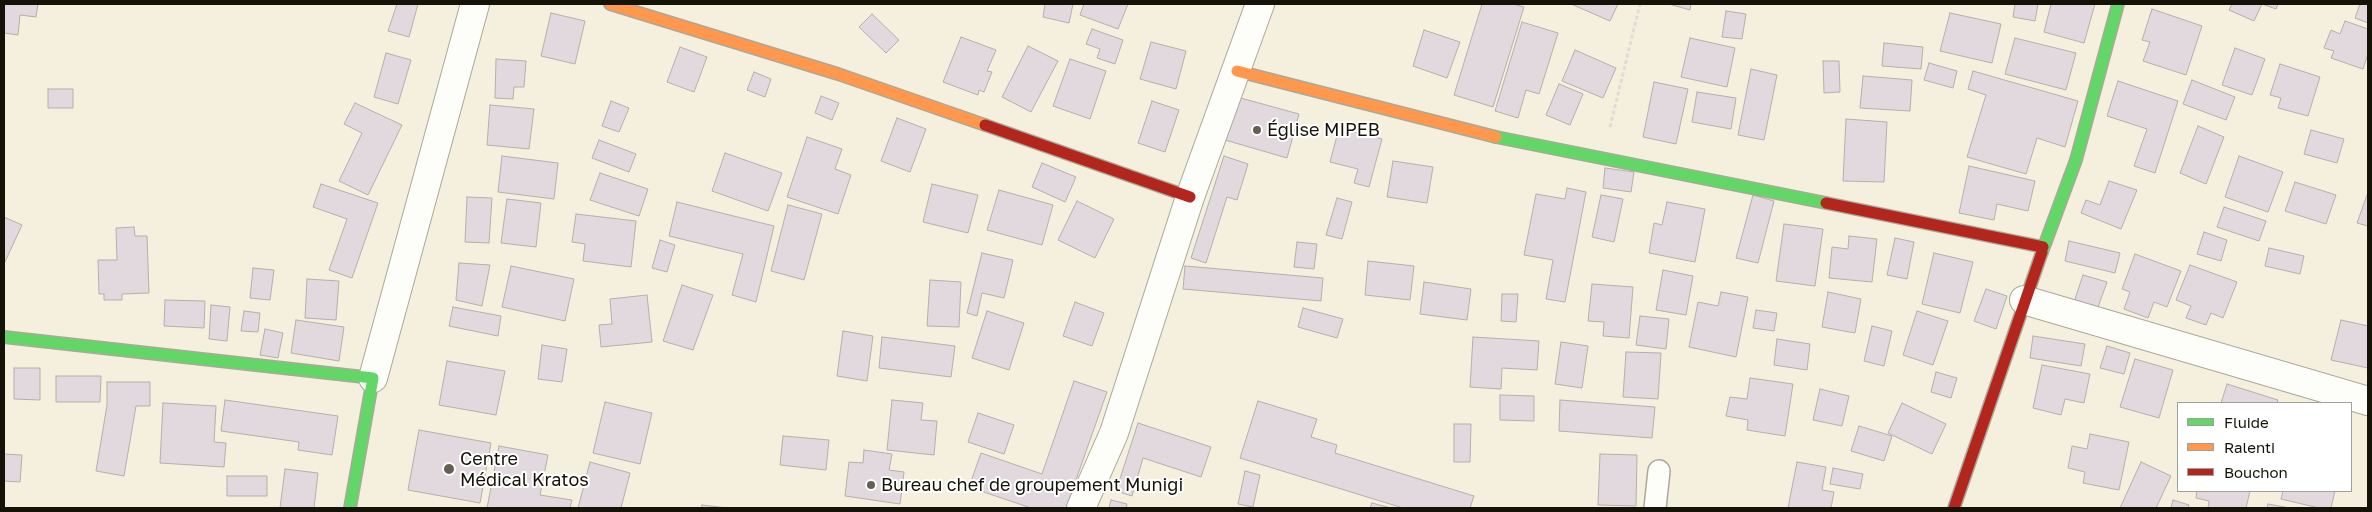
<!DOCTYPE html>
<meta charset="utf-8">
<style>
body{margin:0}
#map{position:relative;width:2372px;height:512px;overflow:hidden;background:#f4f0dd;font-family:"Golos Text",sans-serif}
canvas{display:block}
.frame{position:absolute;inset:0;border:5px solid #151307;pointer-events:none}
.legend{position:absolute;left:2177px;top:402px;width:175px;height:90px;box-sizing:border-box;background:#fff;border:1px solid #a1a19c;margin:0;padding:6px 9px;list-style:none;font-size:15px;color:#151307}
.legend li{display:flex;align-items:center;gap:10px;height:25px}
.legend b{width:25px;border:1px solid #a1a19c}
</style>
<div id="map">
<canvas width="2372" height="512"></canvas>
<div class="frame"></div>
<ul class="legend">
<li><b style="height:6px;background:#63d668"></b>Fluide</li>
<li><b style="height:6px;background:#ff974d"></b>Ralenti</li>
<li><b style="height:6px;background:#b3261e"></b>Bouchon</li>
</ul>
</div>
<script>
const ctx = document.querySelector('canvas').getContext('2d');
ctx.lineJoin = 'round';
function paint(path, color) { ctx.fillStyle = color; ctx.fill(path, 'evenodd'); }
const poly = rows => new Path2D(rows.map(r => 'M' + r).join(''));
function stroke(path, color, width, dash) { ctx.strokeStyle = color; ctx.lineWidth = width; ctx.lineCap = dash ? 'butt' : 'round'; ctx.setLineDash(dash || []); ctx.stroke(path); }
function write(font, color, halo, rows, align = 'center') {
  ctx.font = font + ' "Golos Text",sans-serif'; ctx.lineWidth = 4; ctx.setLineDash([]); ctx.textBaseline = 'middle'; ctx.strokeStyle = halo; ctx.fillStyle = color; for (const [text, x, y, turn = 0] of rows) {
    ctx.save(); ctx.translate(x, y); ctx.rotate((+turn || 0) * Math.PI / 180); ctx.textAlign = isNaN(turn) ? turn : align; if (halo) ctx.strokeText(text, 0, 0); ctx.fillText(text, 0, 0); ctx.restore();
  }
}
const building = poly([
 [4,4,38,4,36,17,20,15,18,35,4,33,4,4],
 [397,4,418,4,409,37,388,31,397,4],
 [1045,4,1073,4,1069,23,1043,17,1045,4],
 [1084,4,1128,4,1118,29,1080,15,1084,4],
 [1482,4,1513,4,1524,7,1493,107,1454,95,1482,4],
 [1571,4,1618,4,1610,21,1571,4],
 [1669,4,1691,4,1690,10,1669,4],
 [2015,4,2038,4,2035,21,2013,17,2015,4],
 [2051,4,2095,4,2084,43,2044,32,2051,4],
 [2232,4,2278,4,2276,9,2262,4,2254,21,2229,10,2232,4],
 [2360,4,2368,4,2368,23,2355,18,2360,4],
 [2152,9,2202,26,2186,75,2143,61,2150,42,2142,40,2152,9],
 [1726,11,1746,14,1742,39,1722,37,1726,11],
 [551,13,585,21,575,64,541,56,551,13],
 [1950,13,2001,24,1992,63,1940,51,1950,13],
 [872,14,899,40,886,53,859,27,872,14],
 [2345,21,2368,29,2368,54,2363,69,2331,58,2334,51,2324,48,2331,30,2340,34,2345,21],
 [1522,22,1558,33,1539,94,1526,90,1518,118,1495,111,1522,22],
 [1092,29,1123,40,1115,64,1097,58,1100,49,1086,44,1092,29],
 [1424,30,1460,42,1447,78,1413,66,1424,30],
 [961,37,996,50,987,71,992,72,984,92,979,90,978,95,943,82,961,37],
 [1690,38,1735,48,1727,87,1681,77,1690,38],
 [2015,38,2076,53,2066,90,2005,74,2015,38],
 [1151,42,1186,51,1176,89,1140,79,1151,42],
 [1884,43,1923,47,1921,69,1882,66,1884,43],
 [1028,46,1058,61,1031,112,1002,97,1028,46],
 [680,47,707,57,694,92,667,82,680,47],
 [2235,48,2265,59,2252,95,2222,85,2235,48],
 [1575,50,1616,68,1603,98,1562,81,1575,50],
 [386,53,411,60,398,104,374,97,386,53],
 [496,59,526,61,524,87,514,87,513,99,495,98,496,59],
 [1070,59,1106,71,1090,119,1053,106,1070,59],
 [1823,61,1839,61,1840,92,1824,93,1823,61],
 [1929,63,1957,71,1953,88,1924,80,1929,63],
 [2280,64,2320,77,2308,116,2278,108,2281,98,2270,95,2280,64],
 [1751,69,1777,75,1764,140,1738,135,1751,69],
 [1973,71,2078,101,2065,147,2037,138,2026,174,1967,157,1986,95,1968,89,1973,71],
 [754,72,771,79,765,97,747,90,754,72],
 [1863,76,1912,80,1910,111,1860,108,1863,76],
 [2192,80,2235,97,2226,120,2183,104,2192,80],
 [2118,81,2178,101,2155,173,2134,166,2147,129,2107,116,2118,81],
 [1654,82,1688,89,1676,144,1643,137,1654,82],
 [1559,84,1583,94,1570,125,1546,115,1559,84],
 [48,89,73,89,73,108,48,108,48,89],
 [1697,92,1736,98,1731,129,1692,122,1697,92],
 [821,96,839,103,832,120,815,113,821,96],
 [1237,97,1299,114,1287,158,1225,140,1237,97],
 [611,101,629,108,619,132,602,126,611,101],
 [1152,101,1179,110,1165,152,1138,143,1152,101],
 [355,103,402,125,368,195,339,181,362,133,344,124,355,103],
 [490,105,534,109,529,149,487,145,490,105],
 [897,118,926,129,910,172,881,161,897,118],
 [1846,119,1887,122,1884,182,1843,181,1846,119],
 [2198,126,2224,137,2206,184,2180,173,2198,126],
 [1339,128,1382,139,1369,187,1354,183,1358,169,1330,162,1339,128],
 [2311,130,2344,139,2337,163,2304,154,2311,130],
 [807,137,842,149,835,169,851,175,838,214,787,197,807,137],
 [599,140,636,154,629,172,592,158,599,140],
 [725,153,782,173,768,211,712,191,725,153],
 [502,156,558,163,554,199,498,192,502,156],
 [1224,156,1248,164,1237,200,1227,197,1206,263,1191,258,1224,156],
 [2239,156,2283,172,2268,212,2225,197,2239,156],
 [1393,161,1433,167,1427,203,1387,197,1393,161],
 [1042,163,1076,177,1065,202,1032,187,1042,163],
 [1969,166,2035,181,2028,211,1997,204,1994,220,1959,213,1969,166],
 [1605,168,1634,172,1631,192,1603,188,1605,168],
 [600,173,648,189,639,216,590,200,600,173],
 [2109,181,2137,190,2121,229,2081,213,2086,200,2100,205,2109,181],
 [2295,182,2336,195,2326,224,2285,211,2295,182],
 [321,184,378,203,352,278,329,270,347,219,313,207,321,184],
 [932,184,978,195,968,233,923,222,932,184],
 [1567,188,1586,192,1565,302,1546,299,1553,260,1524,255,1536,194,1565,199,1567,188],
 [999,190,1053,205,1042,245,987,230,999,190],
 [1601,195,1623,199,1614,242,1592,237,1601,195],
 [1753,195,1774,201,1758,263,1736,258,1753,195],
 [2367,195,2368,195,2368,226,2357,223,2367,195],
 [467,197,492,198,489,243,465,242,467,197],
 [1337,198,1352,202,1342,239,1326,235,1337,198],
 [507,199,541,203,536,247,501,243,507,199],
 [1077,201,1114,219,1095,258,1058,240,1077,201],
 [677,202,774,226,756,302,732,295,743,254,669,236,677,202],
 [1667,202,1705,209,1695,262,1649,253,1654,223,1662,225,1667,202],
 [788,205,822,214,804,280,771,271,788,205],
 [2224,207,2266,221,2259,241,2217,227,2224,207],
 [576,214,636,221,631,267,583,261,585,244,572,242,576,214],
 [4,217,22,225,4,264,4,217],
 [1784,224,1823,229,1815,286,1776,281,1784,224],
 [134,227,135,236,147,236,149,293,122,294,122,300,104,300,104,294,99,294,98,260,117,260,116,228,134,227],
 [2204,232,2227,240,2221,261,2197,254,2204,232],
 [1849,236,1877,239,1872,282,1829,278,1832,247,1848,249,1849,236],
 [1895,238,1914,242,1907,279,1887,275,1895,238],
 [660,240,675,245,667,272,652,268,660,240],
 [2069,241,2120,253,2115,273,2065,261,2069,241],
 [1297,242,1317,244,1314,269,1294,267,1297,242],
 [2269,248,2304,256,2300,274,2265,266,2269,248],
 [982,253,1013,260,1004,298,982,293,977,316,967,313,982,253],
 [1934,253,1973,262,1960,313,1922,304,1934,253],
 [2135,254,2181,271,2167,307,2154,302,2148,318,2124,309,2130,292,2122,289,2135,254],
 [1368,261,1414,266,1410,300,1365,295,1368,261],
 [459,263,490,265,482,306,456,300,459,263],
 [2190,265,2237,282,2223,318,2211,313,2206,325,2186,318,2191,306,2176,300,2190,265],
 [511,266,574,279,565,321,502,307,511,266],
 [1185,266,1323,278,1321,301,1183,289,1185,266],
 [253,268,274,270,270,300,250,298,253,268],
 [1663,270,1693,276,1686,315,1656,310,1663,270],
 [2083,275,2107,282,2097,310,2074,302,2083,275],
 [307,279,339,281,336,320,305,318,307,279],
 [930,280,961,282,959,327,927,326,930,280],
 [1424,282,1471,289,1467,320,1420,314,1424,282],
 [1592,284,1633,287,1629,338,1603,336,1604,322,1588,321,1592,284],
 [682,285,713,295,693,350,663,341,682,285],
 [1986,289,2007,296,1996,329,1974,321,1986,289],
 [1721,292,1748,297,1736,357,1689,347,1698,302,1718,306,1721,292],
 [1828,292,1861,299,1855,333,1822,327,1828,292],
 [1502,294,1518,294,1516,322,1501,321,1502,294],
 [647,295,652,342,601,347,599,325,612,324,610,299,647,295],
 [165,300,205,301,204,328,164,326,165,300],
 [1075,302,1104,313,1092,346,1063,336,1075,302],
 [211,305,230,307,227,341,209,339,211,305],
 [453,307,501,316,498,336,449,326,453,307],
 [1303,308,1343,319,1337,338,1298,327,1303,308],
 [1756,310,1777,313,1774,331,1753,328,1756,310],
 [244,311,260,313,258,332,241,331,244,311],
 [987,311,1024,323,1009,370,972,358,987,311],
 [1917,311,1948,321,1933,365,1903,355,1917,311],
 [1640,316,1669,319,1666,349,1636,345,1640,316],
 [296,320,344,327,339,361,291,353,296,320],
 [2341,320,2368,326,2368,368,2331,360,2341,320],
 [1872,326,1892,331,1884,366,1864,361,1872,326],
 [265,329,283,333,278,358,260,355,265,329],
 [843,331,873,336,867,381,837,376,843,331],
 [2033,336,2085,344,2081,366,2030,358,2033,336],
 [882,337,955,346,951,377,879,368,882,337],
 [1473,337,1539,341,1537,370,1502,368,1501,389,1470,387,1473,337],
 [1777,339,1810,344,1807,370,1774,365,1777,339],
 [1561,342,1588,346,1582,388,1555,384,1561,342],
 [542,345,567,349,562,382,538,379,542,345],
 [2107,346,2130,353,2124,374,2100,368,2107,346],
 [1626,352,1661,353,1658,399,1623,397,1626,352],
 [2135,359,2173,370,2159,418,2120,407,2135,359],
 [447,361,505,371,496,415,439,405,447,361],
 [2042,365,2090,374,2084,403,2065,399,2061,415,2033,408,2042,365],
 [14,368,40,368,40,400,14,399,14,368],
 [1936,372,1957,378,1951,398,1931,392,1936,372],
 [56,376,101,376,100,402,56,402,56,376],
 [1750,378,1793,384,1785,436,1747,430,1748,420,1726,416,1730,397,1747,399,1750,378],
 [1074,381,1107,392,1066,508,1031,508,969,487,981,453,1042,474,1074,381],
 [107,382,150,382,150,406,136,406,124,476,96,471,107,405,107,382],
 [2227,384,2278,400,2277,403,2221,403,2227,384],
 [1820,389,1849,396,1842,426,1813,420,1820,389],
 [1500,395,1534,396,1534,421,1500,420,1500,395],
 [225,400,338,416,332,455,298,450,299,442,221,431,225,400],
 [892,400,923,403,921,420,937,421,934,455,887,450,892,400],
 [1560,400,1655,407,1652,438,1559,431,1560,400],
 [1258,401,1317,419,1311,437,1337,445,1335,453,1474,496,1470,508,1403,508,1240,458,1258,401],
 [605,402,652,413,640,464,593,453,605,402],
 [163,403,216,406,214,442,226,443,224,467,160,463,163,403],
 [1902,403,1946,424,1932,454,1888,433,1902,403],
 [978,413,1014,425,1004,454,968,442,978,413],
 [1138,423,1211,447,1201,477,1143,458,1132,496,1116,491,1138,423],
 [1454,424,1471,424,1470,462,1454,462,1454,424],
 [1859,426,1892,436,1884,461,1851,451,1859,426],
 [419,430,491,443,480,503,408,490,419,430],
 [2090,434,2129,442,2119,490,2083,483,2085,472,2068,468,2072,446,2087,449,2090,434],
 [783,436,829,440,826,470,780,465,783,436],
 [499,446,548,455,540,495,572,500,570,508,487,508,499,446],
 [864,450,892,454,889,470,904,472,900,504,845,496,849,462,863,463,864,450],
 [4,454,22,455,20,482,4,481,4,454],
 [1600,454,1637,455,1636,506,1598,505,1600,454],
 [590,462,630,473,621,508,578,508,590,462],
 [1797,462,1826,467,1822,490,1834,492,1831,508,1788,508,1797,462],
 [2141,462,2171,476,2156,508,2120,508,2141,462],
 [1833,468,1863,474,1860,489,1830,484,1833,468],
 [285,469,318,473,314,508,280,508,285,469],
 [1245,471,1260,475,1253,507,1238,504,1245,471],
 [227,476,267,476,267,496,227,496,227,476],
 [2197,491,2250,491,2246,508,2208,508,2209,501,2196,498,2197,491],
 [2283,491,2335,491,2331,508,2319,508,2281,499,2283,491],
 [1111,500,1127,504,1126,508,1109,508,1111,500],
 [2173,500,2189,505,2188,508,2171,508,2173,500],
 [1372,503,1391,508,1370,508,1372,503],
 [2268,504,2290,508,2267,508,2268,504],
 [702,505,727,508,701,508,702,505]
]);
paint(building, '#e1d9de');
stroke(building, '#b3afac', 1);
const lane = poly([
 [1655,508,1659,471]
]);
const street = poly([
 [2024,300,2368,401],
 [373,378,475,4],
 [1081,508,1114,433,1190,197,1260,4]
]);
const fast = poly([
 [1496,137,1826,203],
 [2042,252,2076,160,2118,4],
 [4,337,373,378,350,508]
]);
const slow = poly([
 [610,4,838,74,985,125],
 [1237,71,1496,137]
]);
const jam = poly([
 [985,125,1190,197],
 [1826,203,2043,247],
 [1954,508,2042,252]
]);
stroke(lane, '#aba89a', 24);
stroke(street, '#aba89a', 30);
stroke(fast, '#aba89a', 14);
stroke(slow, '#aba89a', 14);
stroke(jam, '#aba89a', 14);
stroke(poly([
 [1610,127,1640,4]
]), '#dfddd7', 3, [4, 2.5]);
stroke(lane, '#fdfdfa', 21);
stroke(street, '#fdfdfa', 28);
stroke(fast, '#63d668', 11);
stroke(slow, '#ff974d', 11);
stroke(jam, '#b3261e', 11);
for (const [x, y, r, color] of [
 [1257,130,5,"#636052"],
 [449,469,6,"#636052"],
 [871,485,5,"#636052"]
]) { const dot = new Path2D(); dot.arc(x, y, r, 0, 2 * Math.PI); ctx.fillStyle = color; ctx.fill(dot); stroke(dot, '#fff', 2); }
write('18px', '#151307', '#fff', [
 ["Église MIPEB",1267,130],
 ["Centre",460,459],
 ["Médical Kratos",460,480],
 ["Bureau chef de groupement Munigi",881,485]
], 'left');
</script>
